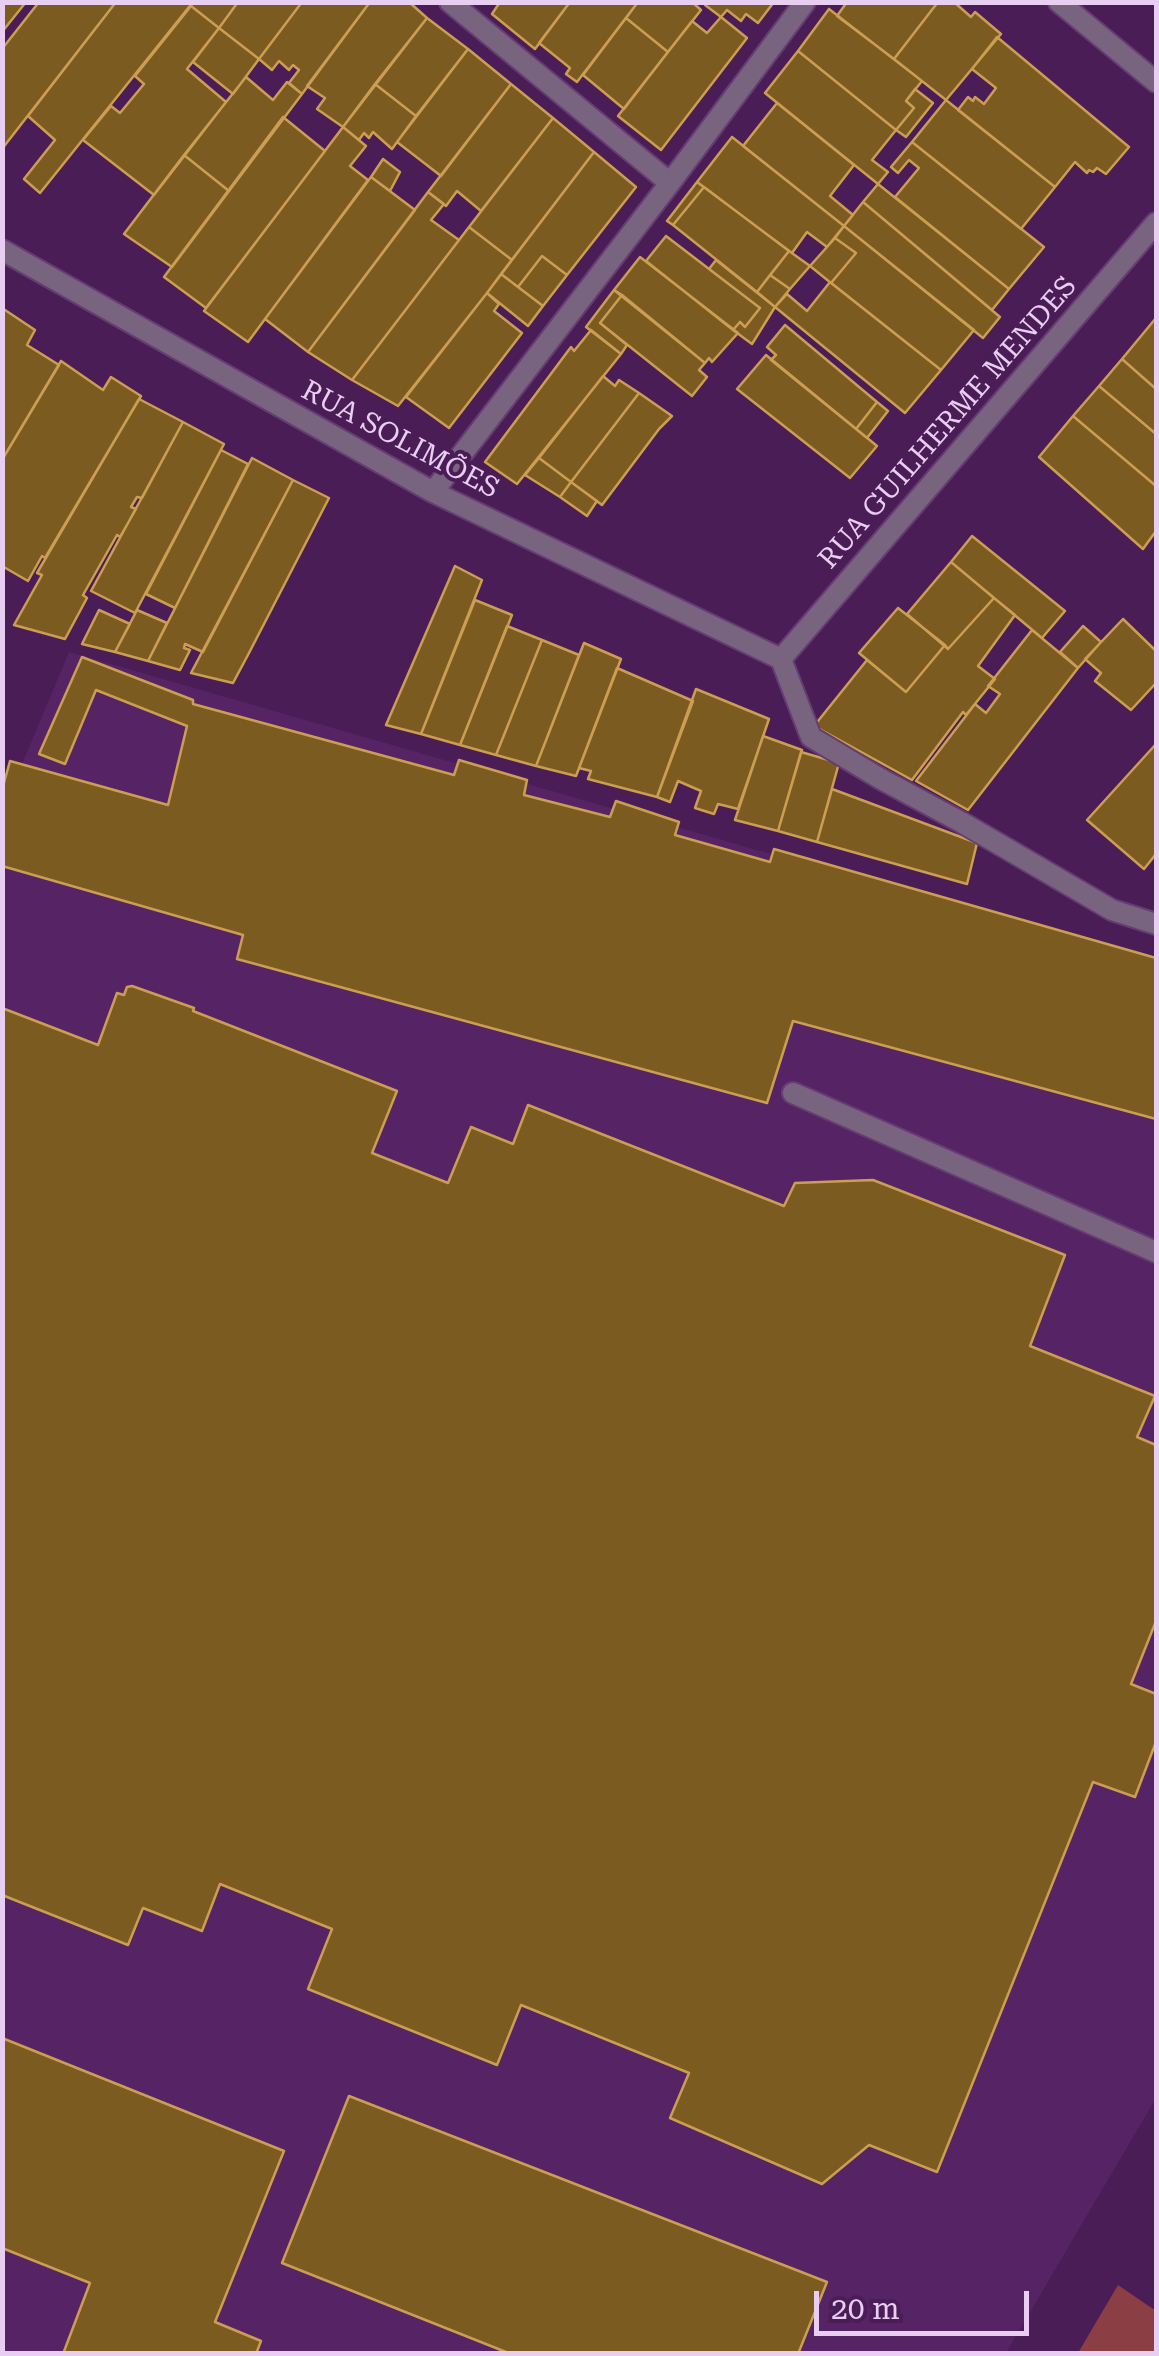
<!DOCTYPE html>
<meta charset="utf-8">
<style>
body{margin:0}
#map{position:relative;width:1159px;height:2356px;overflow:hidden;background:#4a1d57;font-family:"Roboto Serif",serif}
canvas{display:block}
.frame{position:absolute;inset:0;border:5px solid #e8cef0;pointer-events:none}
.scale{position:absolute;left:814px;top:2291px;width:215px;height:45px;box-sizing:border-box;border:5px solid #e8cef0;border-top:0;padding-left:12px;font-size:30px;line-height:35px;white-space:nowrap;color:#e8cef0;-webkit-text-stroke:8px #4a1d57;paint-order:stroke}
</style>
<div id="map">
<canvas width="1159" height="2356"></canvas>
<div class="frame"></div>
<div class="scale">20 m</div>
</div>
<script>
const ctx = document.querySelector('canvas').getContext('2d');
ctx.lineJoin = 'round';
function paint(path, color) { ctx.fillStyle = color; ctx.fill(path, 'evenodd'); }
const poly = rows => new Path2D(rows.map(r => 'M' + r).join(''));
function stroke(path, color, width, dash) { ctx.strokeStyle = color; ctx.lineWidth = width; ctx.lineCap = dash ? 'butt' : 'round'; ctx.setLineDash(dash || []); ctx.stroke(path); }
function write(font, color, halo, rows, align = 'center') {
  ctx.font = font + ' "Roboto Serif",serif'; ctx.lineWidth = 8; ctx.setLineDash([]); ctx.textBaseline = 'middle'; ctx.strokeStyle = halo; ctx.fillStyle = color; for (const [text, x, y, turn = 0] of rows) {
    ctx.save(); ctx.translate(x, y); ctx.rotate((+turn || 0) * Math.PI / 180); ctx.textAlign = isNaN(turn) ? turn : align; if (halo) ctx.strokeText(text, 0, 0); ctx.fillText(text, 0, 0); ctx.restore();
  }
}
paint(poly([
 [69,652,1156,965,1156,2098,1006,2353,3,2354,2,812]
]), '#562464');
paint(poly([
 [1118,2285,1156,2311,1156,2353,1078,2353]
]), '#8b3e43');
const building = poly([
 [2,2,26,2,2,32,2,2],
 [39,2,116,2,2,149,2,49,39,2],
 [116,2,193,2,40,193,24,179,55,140,28,116,116,2],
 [193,2,238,2,219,28,191,6,193,2],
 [238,2,302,2,259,59,219,28,238,2],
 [302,2,370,2,302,94,289,83,299,70,293,65,289,70,279,61,272,70,259,59,302,2],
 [370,2,409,2,427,18,343,127,317,109,325,98,307,86,370,2],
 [500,2,570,2,535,49,492,14,500,2],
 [570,2,638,2,577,82,566,74,570,68,539,43,570,2],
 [638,2,692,2,701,10,668,52,626,18,638,2],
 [706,2,774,2,758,23,746,14,741,21,727,10,721,17,705,5,706,2],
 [847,2,938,2,894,59,837,16,847,2],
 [938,2,954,2,971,17,975,12,1001,34,946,100,894,59,938,2],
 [191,6,219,28,187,69,226,102,154,195,83,140,111,106,120,113,144,84,135,76,191,6],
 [829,9,922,81,906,101,914,108,896,130,798,51,829,9],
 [721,17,747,38,661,150,618,116,692,21,707,33,721,17],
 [427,18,468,49,416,116,375,84,427,18],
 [626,18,668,52,624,109,583,75,626,18],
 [219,28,259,59,233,94,193,62,219,28],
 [997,37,1129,147,1106,174,1097,168,1093,172,1089,170,1087,173,1075,162,1055,187,958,110,968,97,973,101,975,97,984,104,996,88,972,69,997,37],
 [468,49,511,84,441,176,397,142,468,49],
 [798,51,896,130,872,160,888,172,878,184,765,93,798,51],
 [246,77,273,100,287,82,302,94,229,191,184,155,246,77],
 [375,84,416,116,392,149,373,132,369,138,364,133,359,140,343,127,375,84],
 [511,84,553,118,481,211,457,191,446,206,428,192,511,84],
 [915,89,933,103,906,137,896,130,914,108,906,101,915,89],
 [946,100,1055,187,1021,229,912,142,946,100],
 [777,103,854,165,830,196,853,215,844,226,743,146,777,103],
 [283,117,325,151,206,308,164,277,283,117],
 [553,118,594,152,512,260,469,227,553,118],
 [343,127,366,146,350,166,368,180,248,342,204,311,343,127],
 [732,137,844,226,827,247,807,232,792,253,697,182,732,137],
 [912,142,1044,247,1009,289,895,197,919,168,909,160,898,173,891,167,912,142],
 [594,152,636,187,567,275,542,256,518,287,501,274,594,152],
 [184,155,229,191,172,267,124,234,184,155],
 [383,159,400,172,390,191,371,177,383,159],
 [371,177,415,210,308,352,265,319,371,177],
 [697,182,704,187,673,225,667,221,697,182],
 [878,184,1009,289,992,310,863,202,878,184],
 [704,187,789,251,757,292,673,225,704,187],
 [428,192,444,204,431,220,459,240,352,380,308,352,428,192],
 [863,202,1000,317,983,338,844,226,863,202],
 [844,226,974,330,941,370,831,283,856,253,835,238,844,226],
 [469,227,512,260,487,293,398,406,352,380,469,227],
 [666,236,760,308,745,327,740,322,733,330,646,261,666,236],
 [835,238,856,253,831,283,810,266,835,238],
 [789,251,810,266,790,289,770,275,789,251],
 [542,256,567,275,543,306,518,287,542,256],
 [640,257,738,333,712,362,709,358,705,363,614,290,640,257],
 [716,260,775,307,752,344,733,330,740,322,745,327,760,308,709,269,716,260],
 [501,274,543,306,528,326,487,293,501,274],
 [770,275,790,289,775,307,757,292,770,275],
 [830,282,941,370,905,413,775,307,787,294,807,311,830,282],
 [614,290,622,295,600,323,627,345,621,354,586,327,614,290],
 [487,293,499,304,494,311,522,333,449,428,406,397,487,293],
 [622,295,705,363,699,370,707,377,692,396,600,323,622,295],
 [2,308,35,330,27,345,59,365,2,460,2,308],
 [1156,318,1156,389,1122,359,1156,318],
 [785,325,877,402,856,429,771,360,776,355,767,347,785,325],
 [591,330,621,354,517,484,485,462,571,347,574,351,591,330],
 [766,355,877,446,850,478,737,389,766,355],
 [1122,359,1156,389,1156,434,1099,386,1122,359],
 [61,361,103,390,111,377,141,396,45,558,42,556,28,581,2,566,2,460,61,361],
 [603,376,615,386,619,380,639,393,571,482,539,458,603,376],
 [1099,386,1156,434,1156,486,1073,416,1099,386],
 [639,393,672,416,659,429,602,505,571,482,639,393],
 [139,399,183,422,142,498,137,497,131,507,136,509,120,537,117,535,83,595,87,598,65,639,14,625,42,575,37,573,139,399],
 [877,402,888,411,867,438,856,429,877,402],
 [1073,416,1156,486,1156,531,1143,549,1039,457,1073,416],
 [183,422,224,444,135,613,91,591,183,422],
 [221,450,248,464,175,608,146,594,221,450],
 [252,458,293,480,203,652,185,644,184,648,190,650,180,670,148,661,252,458],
 [539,458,571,482,560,497,525,475,539,458],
 [293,480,329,498,249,653,233,683,191,673,293,480],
 [571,482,597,501,587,516,560,497,571,482],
 [972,536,1065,611,1042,638,951,562,972,536],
 [951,562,994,598,948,649,907,614,951,562],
 [455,566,482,580,421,734,386,725,455,566],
 [994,598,1015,615,978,666,995,679,966,715,963,712,912,780,814,726,867,660,906,692,945,645,948,649,994,598],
 [475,600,512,615,460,745,421,734,475,600],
 [898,608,945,645,906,692,859,653,898,608],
 [99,610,130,624,115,652,82,644,99,610],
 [137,610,167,623,148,661,115,652,137,610],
 [1123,619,1156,651,1156,683,1131,710,1095,681,1101,673,1085,659,1123,619],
 [507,626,542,640,496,755,460,745,507,626],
 [1083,626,1101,642,1078,668,1060,652,1083,626],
 [1032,630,1078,668,968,810,916,781,975,704,986,713,1000,694,988,686,1032,630],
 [542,640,579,655,536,766,496,755,542,640],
 [584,643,621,659,576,776,536,766,584,643],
 [82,657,193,700,193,704,454,775,459,760,527,780,524,795,610,817,616,801,679,822,675,835,770,862,774,849,1156,958,1156,1119,793,1021,767,1103,237,959,243,935,2,866,2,790,10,761,168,805,187,726,96,690,65,764,39,754,82,657],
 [617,668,693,701,657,797,588,779,591,771,579,768,617,668],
 [696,689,769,719,738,809,718,804,714,814,695,808,701,791,678,781,670,802,657,797,696,689],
 [763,736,802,750,778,831,735,820,763,736],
 [1156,744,1156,854,1144,869,1087,820,1156,744],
 [801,752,839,763,817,842,778,831,801,752],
 [832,789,977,843,967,884,817,842,832,789],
 [132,986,194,1008,193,1011,397,1091,372,1153,448,1183,471,1127,513,1144,528,1105,784,1206,795,1183,873,1180,1065,1255,1030,1346,1155,1396,1137,1437,1156,1445,1156,1621,1131,1684,1156,1694,1156,1742,1135,1797,1093,1782,937,2172,869,2145,822,2184,670,2118,689,2073,521,2005,497,2065,308,1989,332,1929,220,1884,202,1931,143,1908,128,1945,2,1895,2,1008,98,1045,117,993,124,995,127,987,132,986],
 [2,2038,284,2151,215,2322,261,2341,256,2354,63,2354,90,2283,2,2248,2,2038],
 [349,2096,827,2282,798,2354,511,2354,282,2263,349,2096]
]);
paint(building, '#7c5b21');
stroke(building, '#cb9e53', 2.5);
const service = poly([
 [781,659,811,737,881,779,961,822,1112,910,1156,924],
 [793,1093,1156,1252]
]);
const minor = poly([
 [450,2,670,183],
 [1059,2,1156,82],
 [2,250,433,492,781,659,1156,223],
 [433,492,670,183,805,2]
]);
stroke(service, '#663d73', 24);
stroke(minor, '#663d73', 24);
stroke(service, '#78647f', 20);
stroke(minor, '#78647f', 20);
write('28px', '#e8cef0', '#4a1d57', [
 ["RUA GUILHERME MENDES",948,423,-49],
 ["RUA SOLIMÕES",400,440,28]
]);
</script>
